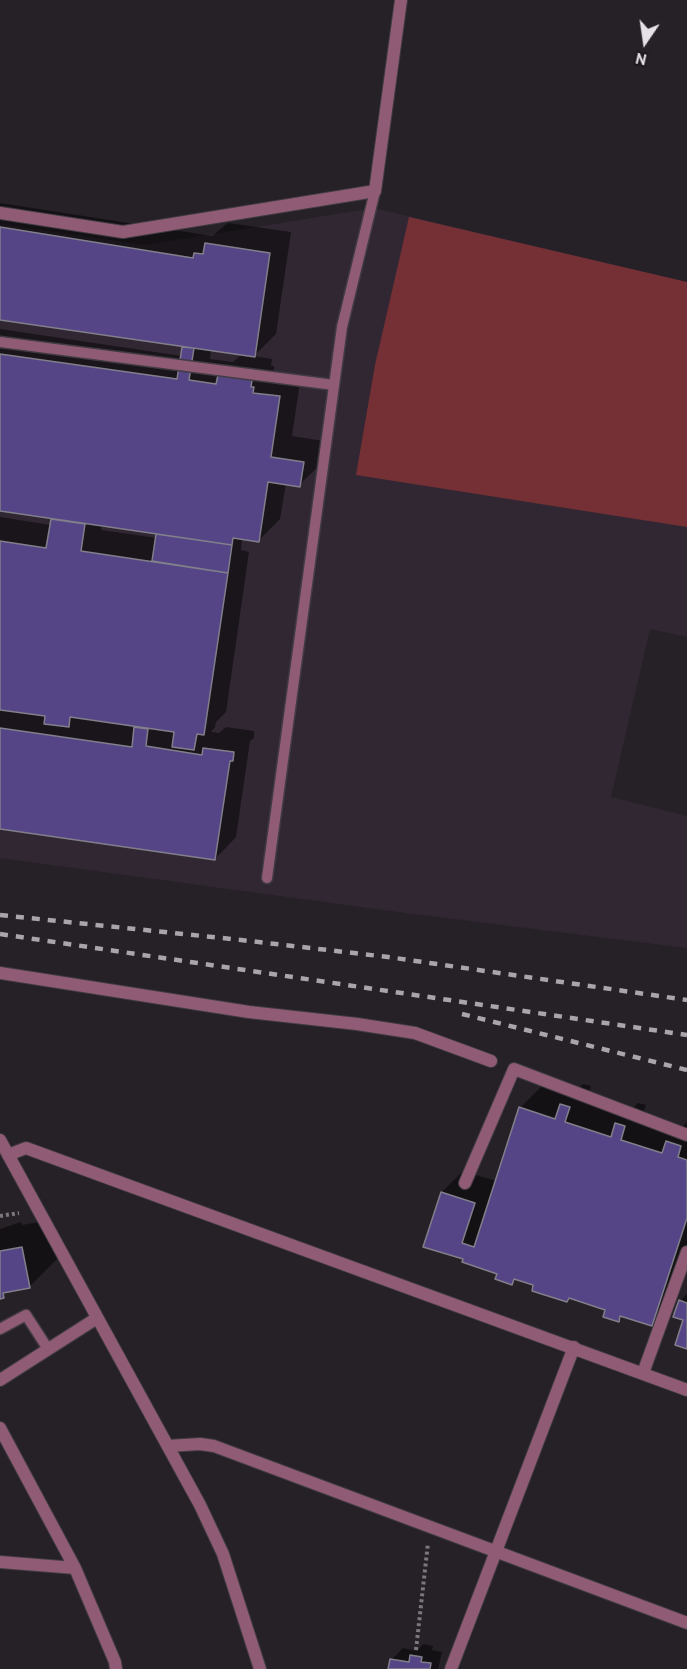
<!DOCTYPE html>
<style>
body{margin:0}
#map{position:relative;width:687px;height:1669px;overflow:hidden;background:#262027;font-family:"PT Sans",sans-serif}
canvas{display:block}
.north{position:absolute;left:615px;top:12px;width:60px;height:60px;-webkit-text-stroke:4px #1c171e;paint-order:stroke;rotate:193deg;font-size:16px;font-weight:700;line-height:24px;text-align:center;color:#e6e1e6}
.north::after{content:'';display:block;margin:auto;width:21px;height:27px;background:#e6e1e6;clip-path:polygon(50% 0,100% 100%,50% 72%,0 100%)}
</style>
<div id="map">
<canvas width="687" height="1669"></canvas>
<div class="north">N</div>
</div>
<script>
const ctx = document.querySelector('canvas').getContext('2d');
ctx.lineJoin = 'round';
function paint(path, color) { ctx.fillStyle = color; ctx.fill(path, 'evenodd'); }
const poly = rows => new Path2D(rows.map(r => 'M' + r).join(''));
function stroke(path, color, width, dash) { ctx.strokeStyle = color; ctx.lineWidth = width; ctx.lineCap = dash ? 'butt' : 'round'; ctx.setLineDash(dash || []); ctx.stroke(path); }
paint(poly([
 [374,208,687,282,687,637,650,629,611,797,687,816,687,948,405,913,0,858,0,224,144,245]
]), '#312733');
paint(poly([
 [409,217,687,282,687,527,356,475,375,365]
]), '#753035');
paint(poly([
 [0,203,212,236,228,223,291,232,276,334,254,356,272,359,271,366,274,366,274,371,301,375,292,436,324,441,321,464,299,485,286,483,280,519,259,540,242,538,241,550,249,552,226,712,216,722,215,727,211,732,219,733,226,727,254,731,254,738,250,741,236,837,215,859,0,827,0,517,51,525,52,518,0,510,0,329,182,356,184,346,0,319],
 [211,349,242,354,233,362,210,359],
 [102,525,159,533,157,538,101,530],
 [583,1084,591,1086,586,1100,627,1114,638,1103,646,1105,641,1119,678,1131,687,1122,687,1260,673,1303,652,1324,623,1315,618,1320,607,1309,571,1297,567,1301,535,1284,516,1278,512,1283,499,1273,465,1258,442,1192,463,1171,496,1181,520,1108,542,1086,571,1096],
 [50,1220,57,1259,29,1287,9,1290,0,1297,0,1229,21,1222,22,1225],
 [687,1294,687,1348,685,1319,680,1301],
 [423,1644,433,1646,432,1650,442,1652,438,1669,390,1669,391,1660,403,1648,417,1651]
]), '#0007');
const building = poly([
 [0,227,193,258,194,253,203,254,205,243,270,253,255,357,0,320,0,227],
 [182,347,194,348,189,380,216,384,218,375,252,380,251,387,254,387,253,393,280,396,271,457,304,462,300,487,268,482,259,542,233,538,232,545,0,511,0,354,177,379,182,347],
 [51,519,85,524,81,551,228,573,204,735,197,734,194,750,172,747,174,732,70,717,69,727,44,724,45,716,0,710,0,541,46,548,51,519],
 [156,534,232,545,228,573,152,561,156,534],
 [134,727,148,729,146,746,202,755,203,748,234,752,233,761,230,761,215,860,0,829,0,728,132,747,134,727],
 [560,1104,570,1107,565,1122,611,1137,615,1123,625,1126,621,1140,662,1153,666,1141,681,1146,678,1157,687,1160,687,1218,652,1326,620,1316,619,1322,603,1317,605,1310,569,1298,567,1302,532,1291,533,1285,514,1279,512,1285,495,1279,497,1274,462,1262,463,1259,423,1247,441,1192,475,1203,462,1243,474,1247,519,1107,555,1119,560,1104],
 [22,1247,30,1288,3,1293,4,1298,0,1299,0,1251,22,1247],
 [679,1300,687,1303,687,1349,675,1345,683,1320,673,1317,679,1300],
 [410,1655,422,1657,421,1662,431,1663,430,1669,388,1669,390,1659,409,1662,410,1655]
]);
paint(building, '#554587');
stroke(building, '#817f8a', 1.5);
const service = poly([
 [0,342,334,385],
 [267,878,342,327,375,191],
 [0,1329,26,1315,48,1349]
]);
const minor = poly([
 [0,213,123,232,375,191,401,0],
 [0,973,249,1012,357,1024,415,1033,491,1061],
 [465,1183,514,1069,687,1135],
 [643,1373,687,1252],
 [0,1380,97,1318],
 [0,1428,75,1568,115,1662,116,1669],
 [168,1446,200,1444,214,1446,687,1623],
 [0,1562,75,1568],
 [451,1669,574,1347]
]);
const tertiary = poly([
 [0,1140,200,1505,223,1554,260,1669],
 [8,1155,26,1148,687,1390]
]);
stroke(service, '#413b42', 13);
stroke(minor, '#413b42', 14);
stroke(tertiary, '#413b42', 14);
stroke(poly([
 [0,1216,19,1213],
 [416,1650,428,1543]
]), '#7d777d', 4, [3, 3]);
stroke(service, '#905c75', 10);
stroke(minor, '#905c75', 12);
stroke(tertiary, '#905c75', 12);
stroke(poly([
 [0,915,241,940,388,957,687,1000],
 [0,934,687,1035],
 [462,1014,687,1070]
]), '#aaa5ab', 4.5, [8, 8]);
</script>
